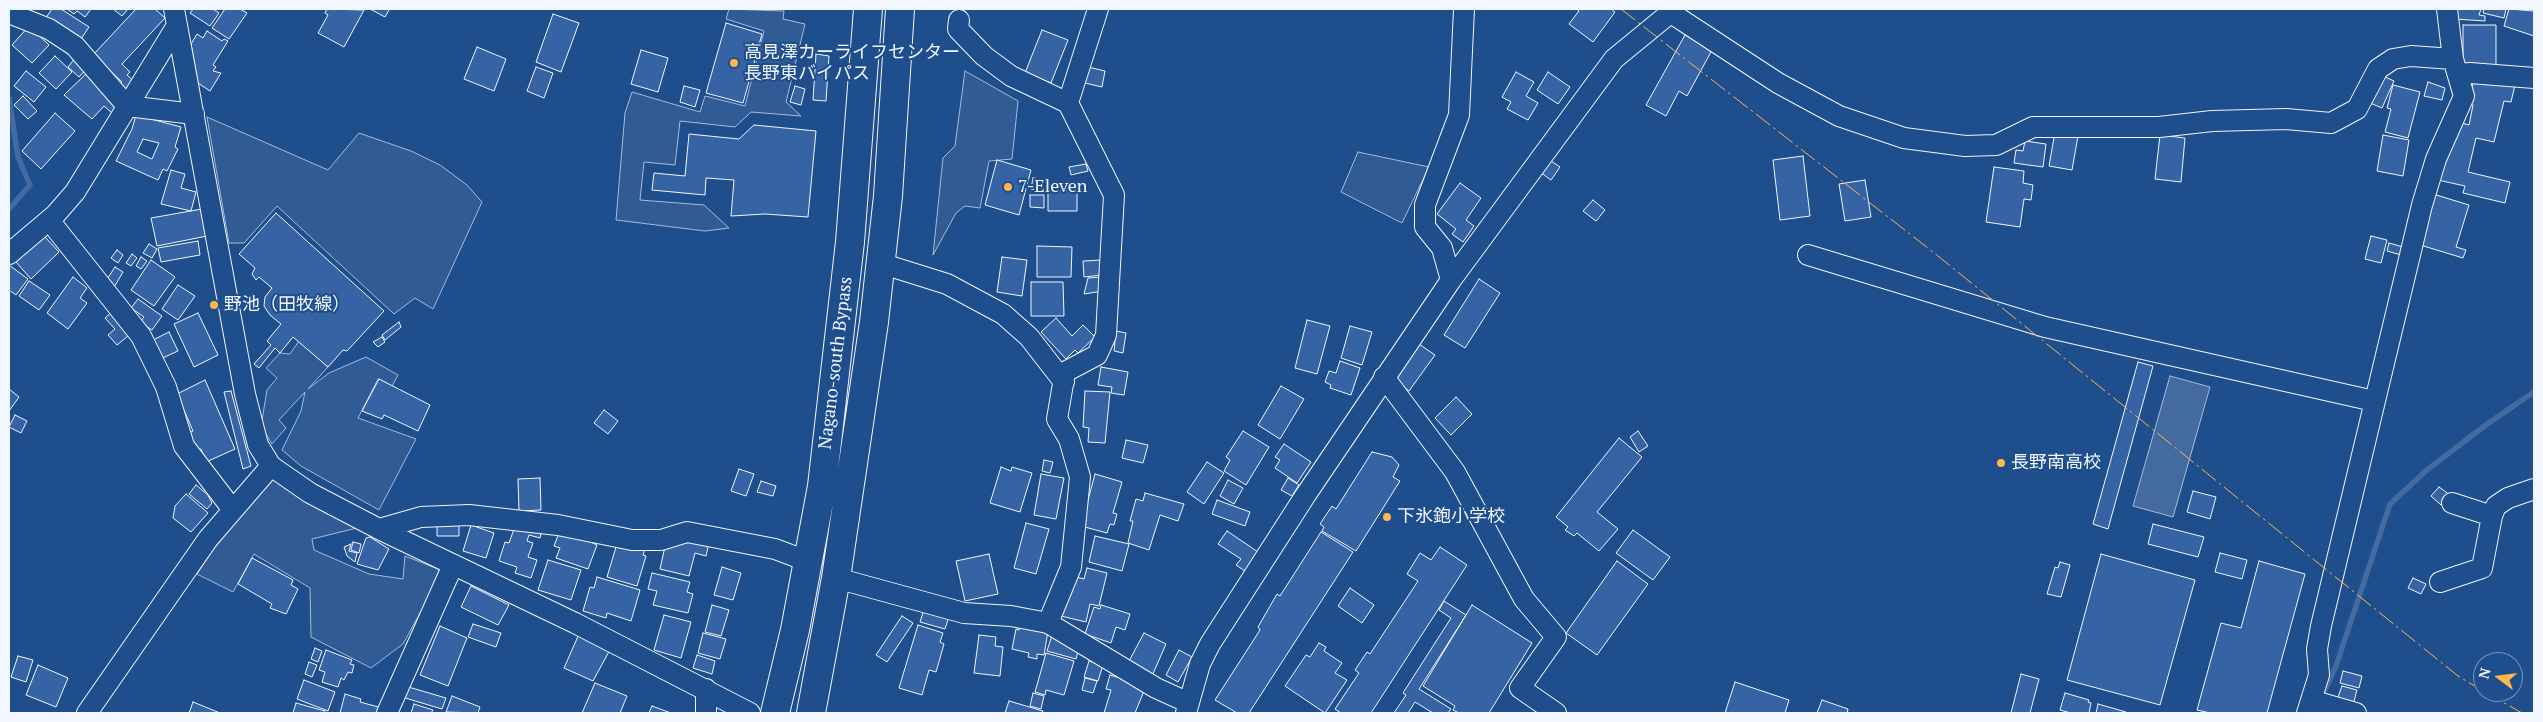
<!DOCTYPE html>
<meta charset="utf-8">
<style>
body{margin:0}
#map{position:relative;width:2543px;height:722px;overflow:hidden;background:#1f4e8c;font-family:"PT Serif",serif}
canvas{display:block}
.frame{position:absolute;inset:0;border:10px solid #f2f6ff;pointer-events:none}
.north{position:absolute;left:2473px;top:652px;width:50px;height:50px;box-sizing:border-box;background:#1f4e8c;border:1px solid #7391ba;border-radius:50%;rotate:285deg;font-size:14px;font-weight:700;line-height:20px;text-align:center;color:#f2f6ff}
.north::after{content:'';display:block;margin:auto;width:18px;height:22px;background:#ffb74d;clip-path:polygon(50% 0,100% 100%,50% 72%,0 100%)}
</style>
<div id="map">
<canvas width="2543" height="722"></canvas>
<div class="frame"></div>
<div class="north">N</div>
</div>
<script>
const ctx = document.querySelector('canvas').getContext('2d');
ctx.lineJoin = 'round';
function paint(path, color) { ctx.fillStyle = color; ctx.fill(path, 'evenodd'); }
const poly = rows => new Path2D(rows.map(r => 'M' + r).join(''));
function stroke(path, color, width, dash) { ctx.strokeStyle = color; ctx.lineWidth = width; ctx.lineCap = dash ? 'butt' : 'round'; ctx.setLineDash(dash || []); ctx.stroke(path); }
function write(font, color, halo, rows, align = 'center') {
  ctx.font = font + ' "PT Serif","Noto Sans JP",serif'; ctx.lineWidth = 4; ctx.setLineDash([]); ctx.textBaseline = 'middle'; ctx.strokeStyle = halo; ctx.fillStyle = color; for (const [text, x, y, turn = 0] of rows) {
    ctx.save(); ctx.translate(x, y); ctx.rotate((+turn || 0) * Math.PI / 180); ctx.textAlign = isNaN(turn) ? turn : align; if (halo) ctx.strokeText(text, 0, 0); ctx.fillText(text, 0, 0); ctx.restore();
  }
}
const built = poly([
 [729,9,784,11,783,19,805,24,786,102,801,116,751,112,735,127,680,121,675,165,644,162,640,200,704,205,729,228,705,231,616,220,625,113,632,92,700,112,705,96,745,106,764,31,726,19,729,9],
 [965,71,1018,101,1012,159,989,161,980,208,965,206,956,213,933,255,943,158,955,146,965,71],
 [207,117,328,170,359,133,411,151,440,165,467,185,482,202,433,309,415,298,394,314,277,206,244,243,229,243,207,117],
 [1358,152,1429,167,1402,223,1341,192,1358,152],
 [299,341,328,367,308,389,329,373,366,357,398,375,392,386,378,379,358,418,416,439,379,510,301,466,282,450,301,411,305,392,279,420,286,428,272,444,261,426,267,390,277,378,266,368,280,353,290,354,299,341],
 [271,476,357,528,312,539,314,550,369,574,403,579,405,556,443,571,403,644,371,668,311,637,310,588,254,554,233,592,197,574,213,550,271,476]
]);
paint(built, '#305b95');
stroke(built, '#a8bbd7', 1);
const water = poly([
 [2170,376,2210,387,2173,517,2133,506,2170,376]
]);
paint(water, '#446ba0');
stroke(water, '#a8bbd7', 1);
stroke(poly([
 [9,98,18,157,30,185,9,209],
 [2324,692,2336,666,2390,504,2427,470,2487,424,2534,392]
]), '#446ba0', 5.5);
const building = poly([
 [52,9,61,9,89,27,79,42,45,19,52,9],
 [67,9,91,9,85,17,77,11,74,14,67,9],
 [113,9,128,9,122,16,113,9],
 [136,9,155,9,165,18,122,64,130,72,127,75,135,82,127,91,119,84,122,82,93,55,136,9],
 [193,9,213,9,219,13,210,26,190,13,193,9],
 [225,9,240,9,247,13,229,39,212,28,225,9],
 [327,9,364,10,344,47,318,33,328,15,325,13,327,9],
 [370,9,386,9,389,10,385,17,370,9],
 [1576,9,1611,9,1615,12,1593,42,1569,24,1579,11,1576,9],
 [2454,9,2481,9,2479,15,2485,16,2485,21,2455,19,2454,9],
 [2484,9,2506,9,2504,18,2483,13,2484,9],
 [2509,9,2534,11,2534,36,2504,26,2509,9],
 [553,14,579,23,561,72,536,62,553,14],
 [726,23,762,34,743,103,706,93,726,23],
 [2463,25,2496,25,2496,70,2463,70,2463,25],
 [29,26,49,45,32,63,12,45,29,26],
 [1042,30,1068,40,1051,83,1025,73,1042,30],
 [207,31,222,41,224,39,228,41,213,65,216,67,213,71,221,73,210,91,198,83,191,44,197,34,203,38,207,31],
 [1685,35,1712,50,1687,96,1679,91,1666,116,1646,105,1685,35],
 [477,47,506,59,494,91,464,79,477,47],
 [641,50,668,58,658,92,631,84,641,50],
 [816,54,829,56,826,101,813,100,816,54],
 [55,56,72,72,56,89,39,73,55,56],
 [76,57,88,67,79,77,68,67,76,57],
 [536,67,553,73,544,98,527,91,536,67],
 [1088,67,1105,71,1102,87,1085,83,1088,67],
 [26,71,46,87,34,102,14,86,26,71],
 [88,72,118,107,112,113,104,106,92,119,64,95,88,72],
 [1516,72,1534,82,1526,96,1538,103,1528,120,1507,109,1511,102,1502,97,1516,72],
 [1548,72,1570,87,1558,104,1537,90,1548,72],
 [2475,75,2515,85,2511,102,2504,101,2494,142,2476,138,2468,172,2510,182,2505,203,2463,193,2465,186,2438,180,2446,147,2452,148,2458,122,2469,125,2473,105,2468,104,2475,75],
 [2383,76,2394,81,2382,108,2370,103,2383,76],
 [2428,82,2445,88,2442,100,2424,96,2428,82],
 [2393,85,2420,92,2408,138,2385,132,2391,109,2387,108,2393,85],
 [684,86,700,90,695,107,680,102,684,86],
 [795,86,805,89,801,105,790,102,795,86],
 [23,96,37,111,28,119,14,105,23,96],
 [55,113,75,131,41,169,22,151,55,113],
 [136,115,181,127,175,147,178,149,167,171,163,169,158,180,116,161,132,129,136,115],
 [143,139,159,143,152,159,137,152,143,139],
 [754,125,816,131,808,217,765,214,731,216,734,180,706,178,705,195,652,190,654,173,685,176,689,134,739,139,754,125],
 [2055,132,2078,136,2072,170,2049,166,2055,132],
 [2160,135,2185,138,2181,182,2155,179,2160,135],
 [2383,135,2409,140,2403,176,2377,171,2383,135],
 [2025,141,2046,144,2043,167,2014,163,2016,150,2023,151,2025,141],
 [1803,156,1810,216,1780,220,1773,160,1803,156],
 [1548,159,1560,167,1551,180,1540,172,1548,159],
 [997,160,1031,170,1019,215,985,205,997,160],
 [1086,164,1088,171,1071,175,1069,167,1086,164],
 [1994,167,2024,171,2023,183,2033,185,2031,200,2024,199,2020,227,1986,222,1994,167],
 [171,170,185,174,181,188,196,192,191,211,161,204,171,170],
 [1033,178,1042,179,1040,191,1031,189,1033,178],
 [1865,180,1871,217,1845,221,1839,184,1865,180],
 [1460,183,1481,198,1466,220,1474,226,1463,242,1452,234,1456,229,1437,214,1460,183],
 [1048,190,1077,191,1077,211,1048,211,1048,190],
 [2433,194,2469,205,2456,247,2466,250,2463,258,2417,244,2433,194],
 [1030,195,1044,195,1044,208,1030,207,1030,195],
 [1593,200,1605,210,1596,221,1583,211,1593,200],
 [202,209,207,236,157,246,151,218,202,209],
 [276,213,384,311,347,351,343,350,328,367,293,337,280,353,275,348,259,368,254,364,271,345,267,341,281,324,270,315,264,306,265,297,272,288,259,277,256,280,252,274,255,268,239,254,276,213],
 [44,236,59,252,31,279,16,262,44,236],
 [2371,236,2387,240,2381,263,2365,259,2371,236],
 [198,241,200,255,161,262,158,248,198,241],
 [2389,243,2403,247,2401,255,2387,251,2389,243],
 [149,244,157,249,152,258,143,253,149,244],
 [1037,246,1072,247,1071,277,1037,277,1037,246],
 [117,250,123,255,118,263,111,258,117,250],
 [132,254,137,258,131,266,126,263,132,254],
 [141,257,147,261,141,269,136,266,141,257],
 [1002,257,1027,260,1022,296,997,292,1002,257],
 [151,260,175,277,154,306,131,290,151,260],
 [1101,260,1102,275,1084,277,1083,261,1101,260],
 [9,265,28,279,16,295,9,290,9,265],
 [115,267,123,272,113,289,104,284,115,267],
 [73,277,87,288,80,298,87,303,68,329,47,313,73,277],
 [1102,277,1103,291,1084,294,1088,278,1102,277],
 [1479,279,1500,293,1465,348,1444,335,1479,279],
 [29,281,50,295,39,310,19,296,29,281],
 [1031,282,1063,282,1064,316,1031,316,1031,282],
 [178,285,195,296,178,320,162,309,178,285],
 [138,299,162,316,152,330,140,322,144,317,131,308,138,299],
 [114,310,133,332,117,345,108,335,115,329,105,318,114,310],
 [198,313,218,355,194,367,174,324,198,313],
 [1056,318,1072,336,1083,325,1095,337,1078,353,1075,350,1066,359,1041,332,1056,318],
 [1307,320,1330,326,1317,374,1295,368,1307,320],
 [399,322,401,327,385,340,382,335,399,322],
 [1350,326,1372,332,1362,365,1341,358,1350,326],
 [1116,331,1126,333,1123,353,1114,351,1116,331],
 [169,332,178,351,156,361,147,343,169,332],
 [382,337,385,342,378,347,373,342,382,337],
 [1416,342,1435,355,1409,391,1391,378,1416,342],
 [1340,361,1360,368,1351,395,1330,388,1331,385,1325,382,1329,371,1336,373,1340,361],
 [2138,362,2153,366,2108,529,2093,524,2138,362],
 [1101,367,1128,372,1124,395,1111,393,1112,387,1098,385,1101,367],
 [379,379,430,405,418,431,384,415,382,419,362,411,379,379],
 [205,380,235,449,206,462,201,449,195,451,187,434,193,431,177,394,205,380],
 [1281,386,1304,399,1280,439,1258,425,1281,386],
 [9,389,19,397,9,411,9,389],
 [231,391,251,466,243,469,224,392,231,391],
 [1085,391,1110,392,1105,443,1088,442,1089,428,1083,427,1085,391],
 [1456,397,1472,414,1451,435,1435,418,1456,397],
 [604,410,618,421,608,434,594,423,604,410],
 [15,415,27,421,21,433,9,427,15,415],
 [1243,431,1269,447,1246,485,1224,471,1230,460,1226,457,1243,431],
 [1638,431,1648,446,1639,452,1630,437,1638,431],
 [1619,438,1642,457,1597,512,1618,529,1599,551,1577,533,1574,536,1565,530,1568,527,1556,517,1619,438],
 [1126,440,1148,445,1143,463,1122,458,1126,440],
 [1284,444,1311,462,1297,483,1275,468,1280,460,1275,457,1284,444],
 [1372,452,1392,457,1399,465,1393,477,1400,481,1356,551,1322,531,1324,527,1320,524,1332,506,1336,509,1372,452],
 [1044,460,1053,462,1050,473,1042,471,1044,460],
 [1207,462,1224,473,1204,504,1187,492,1207,462],
 [1001,467,1011,471,1012,467,1032,473,1020,512,990,503,1001,467],
 [739,469,754,474,746,496,731,491,739,469],
 [1041,474,1064,478,1056,519,1034,515,1041,474],
 [1095,474,1122,482,1113,513,1117,514,1114,525,1110,524,1107,533,1081,526,1095,474],
 [540,478,541,510,519,511,518,479,540,478],
 [1288,478,1299,485,1292,496,1281,490,1288,478],
 [1228,480,1243,488,1234,504,1220,496,1228,480],
 [761,481,776,486,773,496,757,492,761,481],
 [196,485,208,495,212,503,207,509,189,494,196,485],
 [2439,487,2450,495,2441,505,2431,496,2439,487],
 [2193,491,2216,497,2210,519,2187,512,2193,491],
 [1145,493,1184,504,1178,521,1160,515,1149,550,1128,543,1133,521,1130,521,1136,499,1143,501,1145,493],
 [186,494,208,513,191,532,173,518,175,506,186,494],
 [1217,500,1250,512,1245,526,1212,514,1217,500],
 [459,520,459,536,437,536,437,521,459,520],
 [520,523,542,530,540,538,529,535,527,541,533,543,528,557,537,560,531,578,515,573,517,567,499,561,505,542,509,543,514,529,518,531,520,523],
 [1026,523,1049,529,1036,574,1014,568,1026,523],
 [2153,524,2204,537,2198,557,2148,544,2153,524],
 [471,525,494,533,486,558,463,551,471,525],
 [561,528,597,545,588,569,556,558,560,548,554,546,561,528],
 [1633,530,1670,557,1653,580,1616,553,1633,530],
 [1227,531,1258,552,1245,571,1236,565,1241,559,1218,544,1227,531],
 [1321,532,1353,552,1249,713,1237,713,1215,700,1260,630,1258,627,1277,594,1280,596,1321,532],
 [680,536,709,543,706,556,695,553,689,576,660,569,666,542,680,536],
 [1095,536,1129,544,1122,571,1089,562,1095,536],
 [370,537,389,549,378,570,357,564,366,538,370,537],
 [353,542,361,544,359,553,351,550,353,542],
 [622,542,645,549,643,555,646,556,637,586,607,577,616,547,620,548,622,542],
 [351,544,349,551,357,553,355,562,347,556,344,547,351,544],
 [1440,547,1467,565,1371,713,1341,713,1335,709,1359,673,1355,670,1367,652,1370,654,1418,581,1407,574,1420,553,1431,560,1440,547],
 [2220,553,2247,560,2242,579,2215,572,2220,553],
 [989,554,998,594,965,601,956,561,989,554],
 [2101,554,2195,580,2160,705,2067,680,2101,554],
 [252,558,293,580,291,585,298,589,286,614,270,608,272,604,238,584,252,558],
 [548,560,581,570,571,600,538,590,548,560],
 [1617,561,1648,584,1597,655,1566,633,1617,561],
 [2259,561,2305,574,2267,713,2210,713,2197,710,2221,623,2241,628,2259,561],
 [2060,562,2070,565,2061,597,2047,594,2055,567,2058,568,2060,562],
 [722,567,741,573,733,600,714,595,722,567],
 [1087,568,1107,573,1099,606,1090,604,1086,622,1061,616,1070,581,1076,582,1077,577,1084,579,1087,568],
 [652,573,690,582,687,592,693,594,688,613,653,605,657,591,648,589,652,573],
 [597,577,640,590,631,621,607,613,606,618,583,611,590,587,594,588,597,577],
 [2413,578,2426,584,2421,594,2408,588,2413,578],
 [471,586,509,605,498,625,461,607,471,586],
 [1350,588,1374,605,1362,623,1338,606,1350,588],
 [1444,601,1466,615,1419,689,1451,709,1448,713,1433,713,1415,702,1408,713,1394,713,1406,695,1403,693,1451,618,1439,610,1444,601],
 [712,605,729,610,721,636,705,632,712,605],
 [1101,605,1130,614,1125,630,1116,627,1111,643,1085,634,1094,607,1100,609,1101,605],
 [1472,605,1532,643,1489,713,1459,713,1453,710,1455,706,1423,686,1472,605],
 [925,606,950,613,945,629,920,622,925,606],
 [664,615,691,622,681,658,654,650,664,615],
 [902,616,913,623,887,662,876,655,902,616],
 [473,624,501,633,496,647,468,637,473,624],
 [918,625,943,633,940,642,944,644,936,672,929,670,922,695,899,688,918,625],
 [1019,625,1048,631,1044,655,1037,654,1037,659,1028,657,1029,653,1012,649,1016,629,1019,630,1019,625],
 [440,626,467,638,448,686,420,675,440,626],
 [1053,632,1079,648,1076,659,1047,651,1053,632],
 [703,633,726,639,720,659,698,653,703,633],
 [1144,633,1166,644,1152,676,1128,663,1144,633],
 [579,634,612,646,593,681,564,668,579,634],
 [979,635,996,637,995,646,1003,647,1000,676,974,673,979,635],
 [1319,643,1326,647,1324,651,1342,663,1335,673,1347,680,1325,713,1285,686,1306,655,1310,657,1319,643],
 [315,648,322,651,318,662,311,659,315,648],
 [326,650,352,660,350,664,354,665,352,673,348,672,344,680,341,678,338,687,322,682,325,672,319,670,326,650],
 [1179,650,1192,657,1178,682,1166,675,1179,650],
 [1046,653,1074,661,1064,695,1046,690,1045,695,1035,692,1046,653],
 [697,655,715,661,712,674,693,668,697,655],
 [18,656,33,660,26,682,11,677,18,656],
 [1089,661,1103,665,1098,681,1084,677,1089,661],
 [309,662,317,665,312,677,305,674,309,662],
 [38,665,68,678,56,707,26,695,38,665],
 [2343,671,2362,676,2359,688,2340,683,2343,671],
 [2021,674,2039,679,2030,713,2011,713,2021,674],
 [1110,675,1146,686,1135,713,1104,713,1111,690,1106,689,1110,675],
 [1085,678,1097,681,1093,693,1082,690,1085,678],
 [304,680,335,692,328,711,297,699,304,680],
 [1735,682,1789,700,1785,713,1725,713,1735,682],
 [595,683,627,696,620,713,582,713,595,683],
 [405,686,446,698,442,709,402,697,405,686],
 [2342,686,2357,690,2353,705,2337,700,2342,686],
 [1033,693,1044,696,1041,709,1030,706,1033,693],
 [2065,693,2089,700,2088,702,2091,703,2089,713,2071,713,2060,710,2065,693],
 [345,694,361,699,360,702,382,708,381,713,340,713,345,694],
 [452,696,480,707,478,713,446,712,452,696],
 [1822,700,1848,709,1847,713,1817,713,1822,700],
 [1009,701,1043,711,1042,713,1005,713,1009,701],
 [193,702,220,713,189,713,193,702],
 [296,703,325,711,324,713,293,713,296,703],
 [414,704,433,710,431,713,411,713,414,704],
 [2098,704,2126,712,2125,713,2096,713,2098,704],
 [652,706,671,713,649,713,652,706]
]);
paint(building, '#3563a3');
stroke(building, '#f2f6ff', 1);
const minor = poly([
 [174,9,245,394,258,445,271,466,310,493,379,529,575,623,750,713],
 [9,13,49,29,75,46,127,106,194,114],
 [1671,13,1778,83,1839,116,1904,138,1965,146,1996,145,2033,127,2159,127,2212,121,2286,119,2331,123,2357,109,2378,69,2393,59,2411,56,2453,59],
 [959,20,958,29,984,56,1011,76,1068,103,1114,195,1106,335,1097,355,1065,372,1057,419,1069,439,1080,477,1071,567,1048,623],
 [2459,74,2470,73,2534,78],
 [1068,103,1098,9],
 [49,220,141,336,166,387,184,446,233,510],
 [9,254,55,215,75,192,176,27],
 [1808,255,2045,327,2374,401],
 [880,263,947,284,1003,314,1029,337,1064,382],
 [1451,280,1442,248,1425,227,1425,205,1459,115,1464,9],
 [1384,377,1455,472,1524,599,1556,637,1520,688,1556,713],
 [2452,503,2492,516],
 [379,529,421,517,469,515,558,525,632,540,661,540,687,532,775,549,807,561],
 [836,578,964,613,1011,616,1048,623,1156,688,1189,703],
 [2440,582,2482,568,2492,516,2496,506,2508,498,2534,489],
 [2311,700,2356,713],
 [87,713,208,539,271,466],
 [387,713,453,565],
 [706,713,706,689],
 [1186,713,1200,664,1210,644,1305,496,1451,280,1614,59,1675,9],
 [2307,713,2319,675,2317,649,2321,626,2422,205,2436,159,2464,96,2453,59,2447,9]
]);
const highway = poly([
 [775,713,795,630,822,486,850,242,868,9],
 [811,713,836,578,874,322,888,196,900,9]
]);
stroke(minor, '#f2f6ff', 22);
stroke(highway, '#f2f6ff', 30);
stroke(minor, '#1f4e8c', 20);
stroke(highway, '#1f4e8c', 28);
stroke(poly([
 [1621,9,1933,252,2458,676,2483,691],
 [2485,692,2522,713]
]), '#ffb74d', 1, [18, 4, 2.5, 4]);
for (const [x, y, r, color] of [
 [734,63,5,"#ffb74d"],
 [1008,187,5,"#ffb74d"],
 [214,305,5,"#ffb74d"],
 [2001,463,5,"#ffb74d"],
 [1387,517,5,"#ffb74d"]
]) { const dot = new Path2D(); dot.arc(x, y, r, 0, 2 * Math.PI); ctx.fillStyle = color; ctx.fill(dot); stroke(dot, '#1f4e8c', 2); }
write('18px', '#f2f6ff', '#1f4e8c', [
 ["高見澤カーライフセンター",744,53],
 ["長野東バイパス",744,74],
 ["7-Eleven",1018,187],
 ["野池（田牧線）",224,305],
 ["長野南高校",2011,463],
 ["下氷鉋小学校",1397,517]
], 'left');
write('18px', '#f2f6ff', '#1f4e8c', [
 ["Nagano-south Bypass",836,363,-83]
]);
</script>
